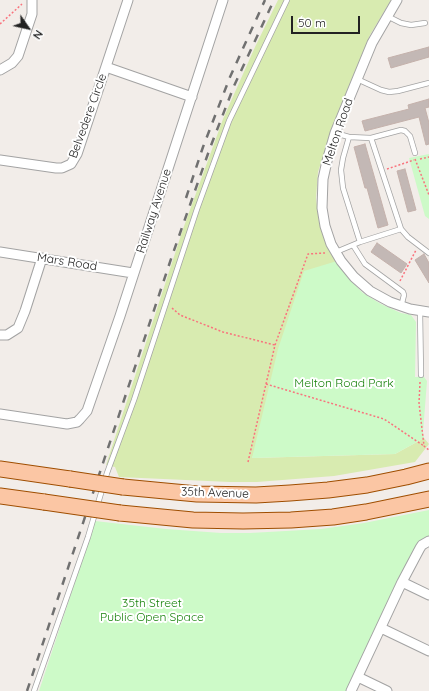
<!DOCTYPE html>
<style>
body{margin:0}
#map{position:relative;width:429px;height:691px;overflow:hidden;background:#f2ede9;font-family:Quicksand,sans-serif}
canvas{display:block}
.north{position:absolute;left:8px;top:8px;width:40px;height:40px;-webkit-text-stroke:3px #fff;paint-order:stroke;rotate:124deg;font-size:11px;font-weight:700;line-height:16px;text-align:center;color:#222}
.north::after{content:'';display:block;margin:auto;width:14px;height:18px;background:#222;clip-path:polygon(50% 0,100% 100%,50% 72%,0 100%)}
.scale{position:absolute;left:291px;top:16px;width:69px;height:18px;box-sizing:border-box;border:2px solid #222;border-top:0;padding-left:5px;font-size:12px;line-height:14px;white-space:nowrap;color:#222;-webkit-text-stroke:3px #fff;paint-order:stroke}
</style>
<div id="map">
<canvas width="429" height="691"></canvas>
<div class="north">N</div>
<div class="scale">50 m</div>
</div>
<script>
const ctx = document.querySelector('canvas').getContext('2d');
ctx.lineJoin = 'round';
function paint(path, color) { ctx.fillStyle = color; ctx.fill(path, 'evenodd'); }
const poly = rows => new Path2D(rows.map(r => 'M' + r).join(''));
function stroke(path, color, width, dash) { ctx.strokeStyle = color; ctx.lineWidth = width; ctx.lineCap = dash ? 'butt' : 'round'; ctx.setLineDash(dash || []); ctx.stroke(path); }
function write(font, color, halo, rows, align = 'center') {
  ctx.font = font + ' Quicksand,sans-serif'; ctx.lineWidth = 4; ctx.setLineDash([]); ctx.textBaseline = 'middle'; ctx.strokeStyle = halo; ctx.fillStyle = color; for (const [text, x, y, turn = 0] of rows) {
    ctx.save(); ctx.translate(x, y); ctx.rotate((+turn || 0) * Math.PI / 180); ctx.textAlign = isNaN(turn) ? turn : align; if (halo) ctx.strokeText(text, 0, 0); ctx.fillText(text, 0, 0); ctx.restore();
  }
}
paint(poly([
 [278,0,391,0,370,35,335,120,318,172,316,198,319,221,326,242,337,261,252,458,395,454,424,438,429,444,415,462,334,476,257,482,230,482,119,477,115,467,106,465,183,229,223,119,255,47]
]), '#d8ebb0');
paint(poly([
 [429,154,429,219,425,216,409,158],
 [337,261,348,278,363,293,381,304,401,313,411,315,416,322,415,377,424,377,427,381,423,432,424,438,395,454,252,458,278,349,304,271],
 [429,510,429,538,351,691,39,691,95,521,166,529,221,533,250,533,321,529,364,523]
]), '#cdfac8');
const building = poly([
 [429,47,429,57,391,68,388,58,429,47],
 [429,99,429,107,425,108,429,123,429,144,426,145,419,117,365,131,362,121,409,109,408,105,429,99],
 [365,144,388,225,378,228,367,188,365,188,354,147,365,144],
 [405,169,416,210,408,212,397,171,405,169],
 [377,243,407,264,401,273,371,252,377,243],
 [424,254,429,263,429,283,415,260,424,254]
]);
paint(building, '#c3b8b5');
stroke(building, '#c4b1ab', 1);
const service = poly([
 [387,16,401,23,411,25,425,23],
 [357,79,381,90,389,92,398,91,429,83],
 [335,133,349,137,371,138,401,130,405,131,410,136,415,153],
 [349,137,343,158,341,170,343,188,360,242],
 [401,229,408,237,429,253],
 [353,245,365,264,403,292,404,295,401,307],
 [336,252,360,242,401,229,371,138],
 [420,311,421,375],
 [34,691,88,537,107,473,134,400,197,209,229,121,287,0]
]);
const minor = poly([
 [397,0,372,43,335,133,327,161,323,179,322,208,325,226,331,244,341,261,354,277,370,291,390,302,410,309,429,312],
 [106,67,192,97],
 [0,70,12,63,18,56,32,14,32,0],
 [0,160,56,168,62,168,71,164,77,154,128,0],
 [0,252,133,273],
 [0,335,7,335,18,328,25,311,42,258],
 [0,414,67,424,77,422,80,419,87,411,120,316,223,0],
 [402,582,420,548,422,545,429,541],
 [381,628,429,651],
 [358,677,387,691],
 [351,691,402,582,429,595]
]);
const primary = poly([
 [0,469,70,479],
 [123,487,197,494,256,495,290,493,328,490,367,485,406,477,429,471],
 [0,496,44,502],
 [120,513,193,520,243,521,291,520,333,517,366,512,429,499]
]);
stroke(service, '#a3a3a3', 6);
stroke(minor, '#a3a3a3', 11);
stroke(primary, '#9f4e01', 17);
stroke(poly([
 [0,24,22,4],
 [415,159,429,195],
 [420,159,429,157],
 [387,169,414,160],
 [400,281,416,250],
 [172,308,180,315,223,332,275,345],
 [420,382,419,403,424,446,429,450],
 [266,384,384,419,424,446],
 [248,462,275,345,308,254,325,253]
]), '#f9737d', 1.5, [2, 2]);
stroke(service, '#fff', 4.5);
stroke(minor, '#fff', 9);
stroke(primary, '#fbc6a4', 15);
stroke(poly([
 [186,198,203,147,230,77,265,0],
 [27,691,172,256,210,148,234,86,274,0]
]), '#707070', 2.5, [8, 8]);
const primaryBridge = poly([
 [70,479,123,487],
 [44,502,120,513]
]);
stroke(primaryBridge, '#9f4e01', 17, []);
stroke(primaryBridge, '#fbc6a4', 15);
write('12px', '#222', '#fff', [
 ["Belvedere Circle",88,116,-70],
 ["Melton Road",338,132,-71],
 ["Railway Avenue",154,211,-72],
 ["Mars Road",67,262,9],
 ["35th Avenue",215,493,2]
]);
write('12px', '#19830d', '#fff', [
 ["Melton Road Park",344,383],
 ["35th Street",152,603],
 ["Public Open Space",152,617]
]);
</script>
